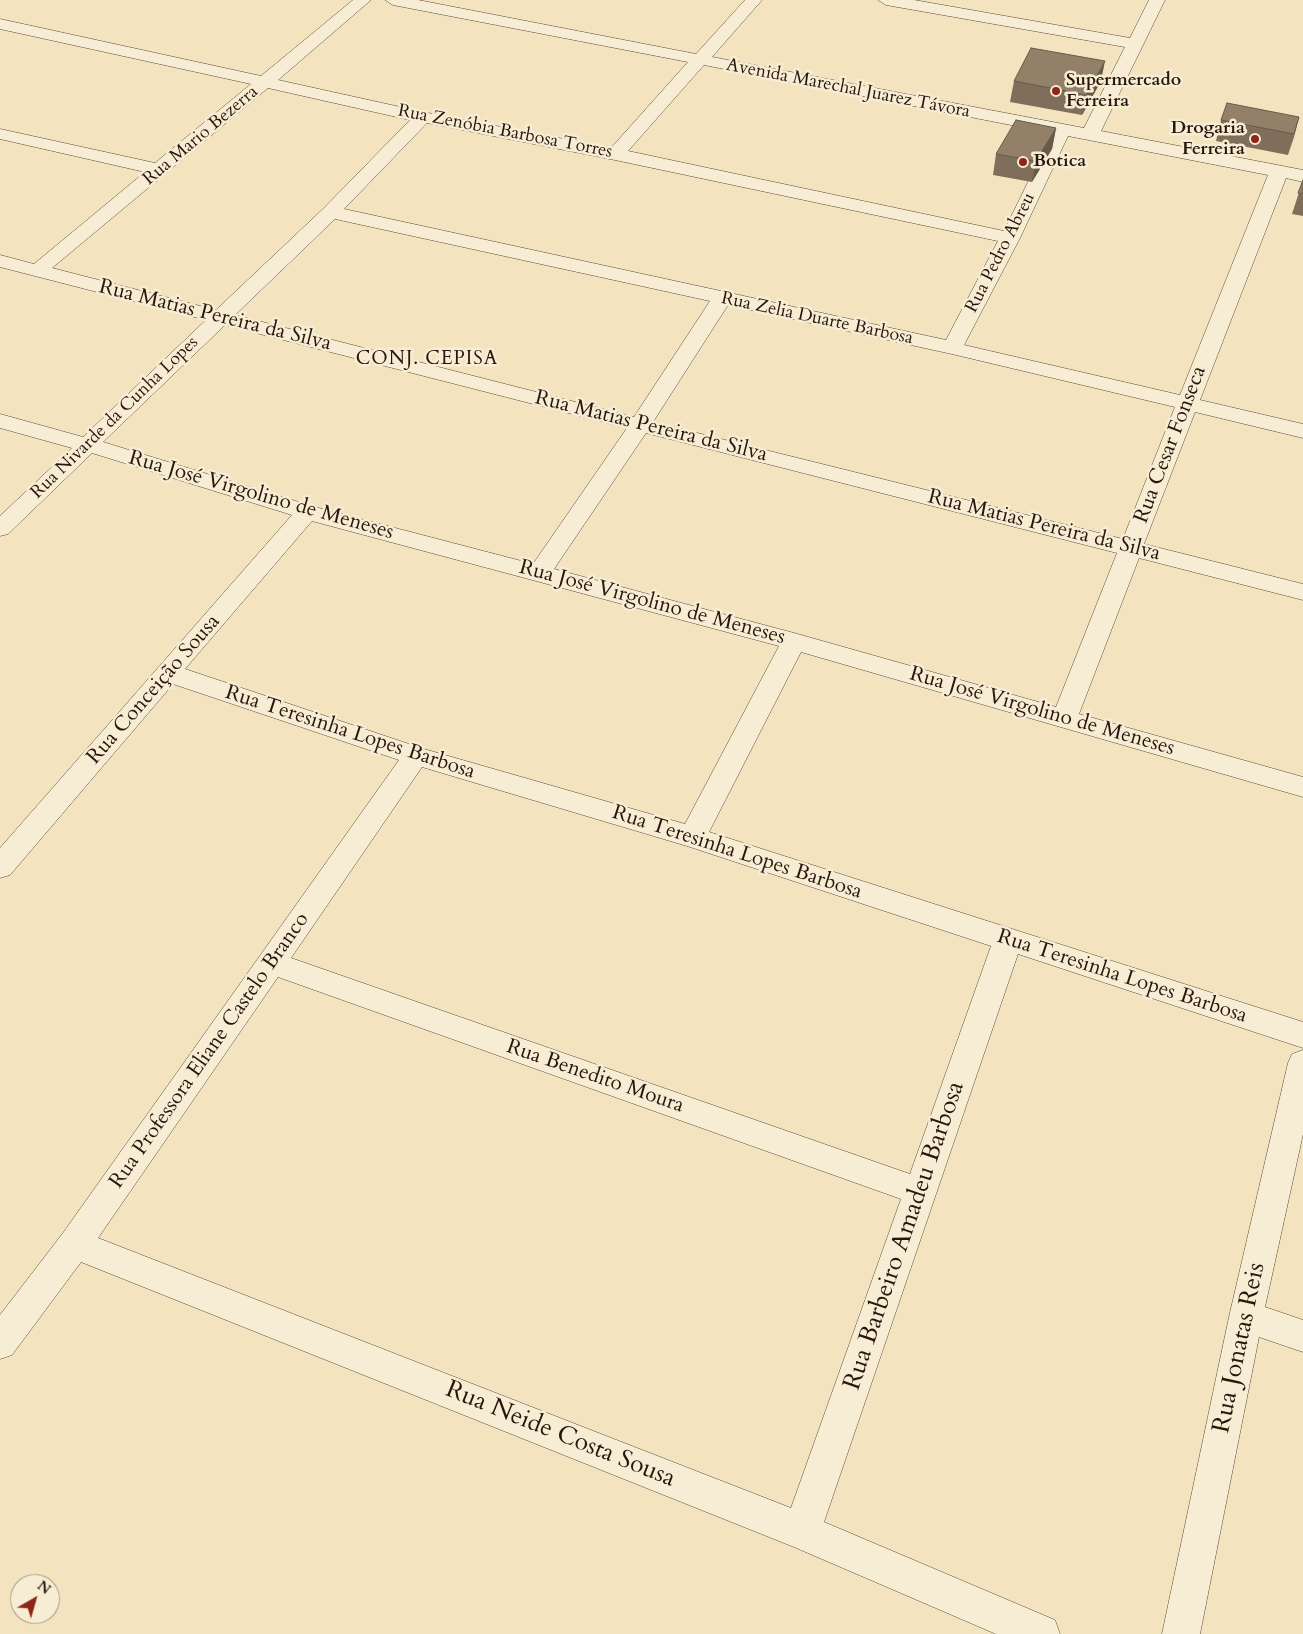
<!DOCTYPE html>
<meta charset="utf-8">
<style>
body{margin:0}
#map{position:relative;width:1303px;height:1634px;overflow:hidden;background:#f3e3bf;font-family:Cardo,serif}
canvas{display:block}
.north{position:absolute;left:10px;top:1574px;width:50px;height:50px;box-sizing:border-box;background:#f7edd5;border:1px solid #a49784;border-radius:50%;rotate:38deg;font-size:14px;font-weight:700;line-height:20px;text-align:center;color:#28150b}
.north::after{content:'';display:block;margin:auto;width:18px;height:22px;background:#8f2418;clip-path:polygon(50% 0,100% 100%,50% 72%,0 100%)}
</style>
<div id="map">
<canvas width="1303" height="1634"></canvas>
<div class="north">N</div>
</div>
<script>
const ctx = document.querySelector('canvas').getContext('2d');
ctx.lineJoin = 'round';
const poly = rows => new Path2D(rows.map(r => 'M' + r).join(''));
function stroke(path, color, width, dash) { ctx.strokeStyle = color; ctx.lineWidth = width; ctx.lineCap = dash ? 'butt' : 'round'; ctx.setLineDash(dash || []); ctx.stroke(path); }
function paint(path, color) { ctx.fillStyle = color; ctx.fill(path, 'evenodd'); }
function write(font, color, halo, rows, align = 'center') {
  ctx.font = font + ' Cardo,serif'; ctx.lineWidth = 5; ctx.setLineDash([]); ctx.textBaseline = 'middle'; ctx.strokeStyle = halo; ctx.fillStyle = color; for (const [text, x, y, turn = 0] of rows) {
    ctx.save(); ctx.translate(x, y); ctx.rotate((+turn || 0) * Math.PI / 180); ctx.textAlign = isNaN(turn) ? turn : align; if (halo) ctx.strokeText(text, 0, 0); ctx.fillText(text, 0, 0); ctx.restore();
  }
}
const minor = poly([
 [353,0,371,0,278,80,423,112,611,148,688,62,393,5,385,0,418,0,696,54,745,0,762,0,712,57,1084,128,1125,47,886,5,878,0,914,0,1130,38,1149,0,1165,0,1101,131,1303,170,1303,182,1286,178,1200,400,1303,424,1303,438,1195,412,1144,544,1303,584,1303,600,1139,558,1079,714,1303,777,1303,797,801,652,709,832,1303,1022,1303,1048,1018,954,824,1522,1055,1620,1060,1634,996,1634,794,1547,81,1262,12,1355,0,1359,0,1315,63,1233,399,760,173,684,10,875,0,878,0,848,292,515,92,453,8,534,0,536,0,516,72,448,0,428,0,414,83,437,206,320,0,267,0,255,34,264,145,172,0,139,0,129,155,163,251,84,0,29,0,19,261,76,353,0],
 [704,65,1052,133,1004,231,628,151,704,65],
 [268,88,410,120,324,208,216,310,52,268,268,88],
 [427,123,615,160,998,241,946,340,344,209,427,123],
 [1068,136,1268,175,1180,395,964,345,1020,238,1068,136],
 [335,219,710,301,634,417,235,315,335,219],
 [728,305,952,354,1175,407,1123,539,653,422,728,305],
 [225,325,627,428,533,564,315,507,103,442,225,325],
 [646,433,1117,553,1056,707,794,633,554,569,646,433],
 [312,521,779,646,685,824,424,749,185,669,312,521],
 [422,767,687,846,991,946,910,1174,291,958,422,767],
 [278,977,901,1199,791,1508,98,1238,278,977],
 [1303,1050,1303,1134,1265,1307,1303,1320,1303,1352,1259,1337,1200,1634,1162,1634,1229,1317,1288,1063,1292,1054,1303,1050]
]);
stroke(minor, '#5b4838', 1);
paint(minor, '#f7edd5');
paint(poly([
 [1014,81,1101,81,1082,115,1010,102],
 [1299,117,1288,155,1216,141,1221,120],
 [1056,128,1052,149,1032,182,993,175,996,154],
 [1303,180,1303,216,1292,214]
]), '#7e6e5a');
paint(poly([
 [1105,61,1101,81,1082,115,1086,95],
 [1299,117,1294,137,1288,155,1294,134],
 [1056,128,1052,149,1032,182,1036,161]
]), '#665a4a');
const building = poly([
 [1031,48,1105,61,1086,95,1014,81,1031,48],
 [1227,103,1299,117,1294,134,1221,120,1227,103],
 [1016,120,1056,128,1036,161,996,154,1016,120],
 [1303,180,1303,194,1298,193,1303,180]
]);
paint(building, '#928069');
stroke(building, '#665a4a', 1);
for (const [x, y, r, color] of [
 [1056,91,5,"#8f2418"],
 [1255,139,5,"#8f2418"],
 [1023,162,5,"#8f2418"]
]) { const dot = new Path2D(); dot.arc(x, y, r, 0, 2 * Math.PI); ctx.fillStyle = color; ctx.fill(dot); stroke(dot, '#f7edd5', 2); }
write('bold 18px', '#28150b', '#f7edd5', [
 ["Supermercado",1066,81],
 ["Ferreira",1066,102],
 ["Drogaria",1245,129,"right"],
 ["Ferreira",1245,150,"right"],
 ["Botica",1033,162]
], 'left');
write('18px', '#28150b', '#f7edd5', [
 ["Avenida Marechal Juarez Távora",848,89,11],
 ["Rua Zenóbia Barbosa Torres",505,132,11],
 ["Rua Mario Bezerra",201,136,-40],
 ["Rua Pedro Abreu",1001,253,-63],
 ["Rua Zelia Duarte Barbosa",817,319,12],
 ["Rua Nivarde da Cunha Lopes",115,418,-44]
]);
ctx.letterSpacing = '1px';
write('19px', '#28150b', '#f7edd5', [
 ["CONJ. CEPISA",427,360]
]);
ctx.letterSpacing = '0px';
write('21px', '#28150b', '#f7edd5', [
 ["Rua Matias Pereira da Silva",215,316,14],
 ["Rua Matias Pereira da Silva",651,427,14],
 ["Rua Cesar Fonseca",1171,445,-69],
 ["Rua José Virgolino de Meneses",261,496,16],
 ["Rua Matias Pereira da Silva",1044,526,14],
 ["Rua José Virgolino de Meneses",652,603,15],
 ["Rua Conceição Sousa",154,690,-49],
 ["Rua José Virgolino de Meneses",1042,712,16],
 ["Rua Teresinha Lopes Barbosa",350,733,18],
 ["Rua Teresinha Lopes Barbosa",737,853,18],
 ["Rua Teresinha Lopes Barbosa",1122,977,18],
 ["Rua Professora Eliane Castelo Branco",210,1051,-55],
 ["Rua Benedito Moura",595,1077,19]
]);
write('25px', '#28150b', '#f7edd5', [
 ["Rua Barbeiro Amadeu Barbosa",905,1236,-71],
 ["Rua Jonatas Reis",1240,1348,-78],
 ["Rua Neide Costa Sousa",560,1435,22]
]);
</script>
